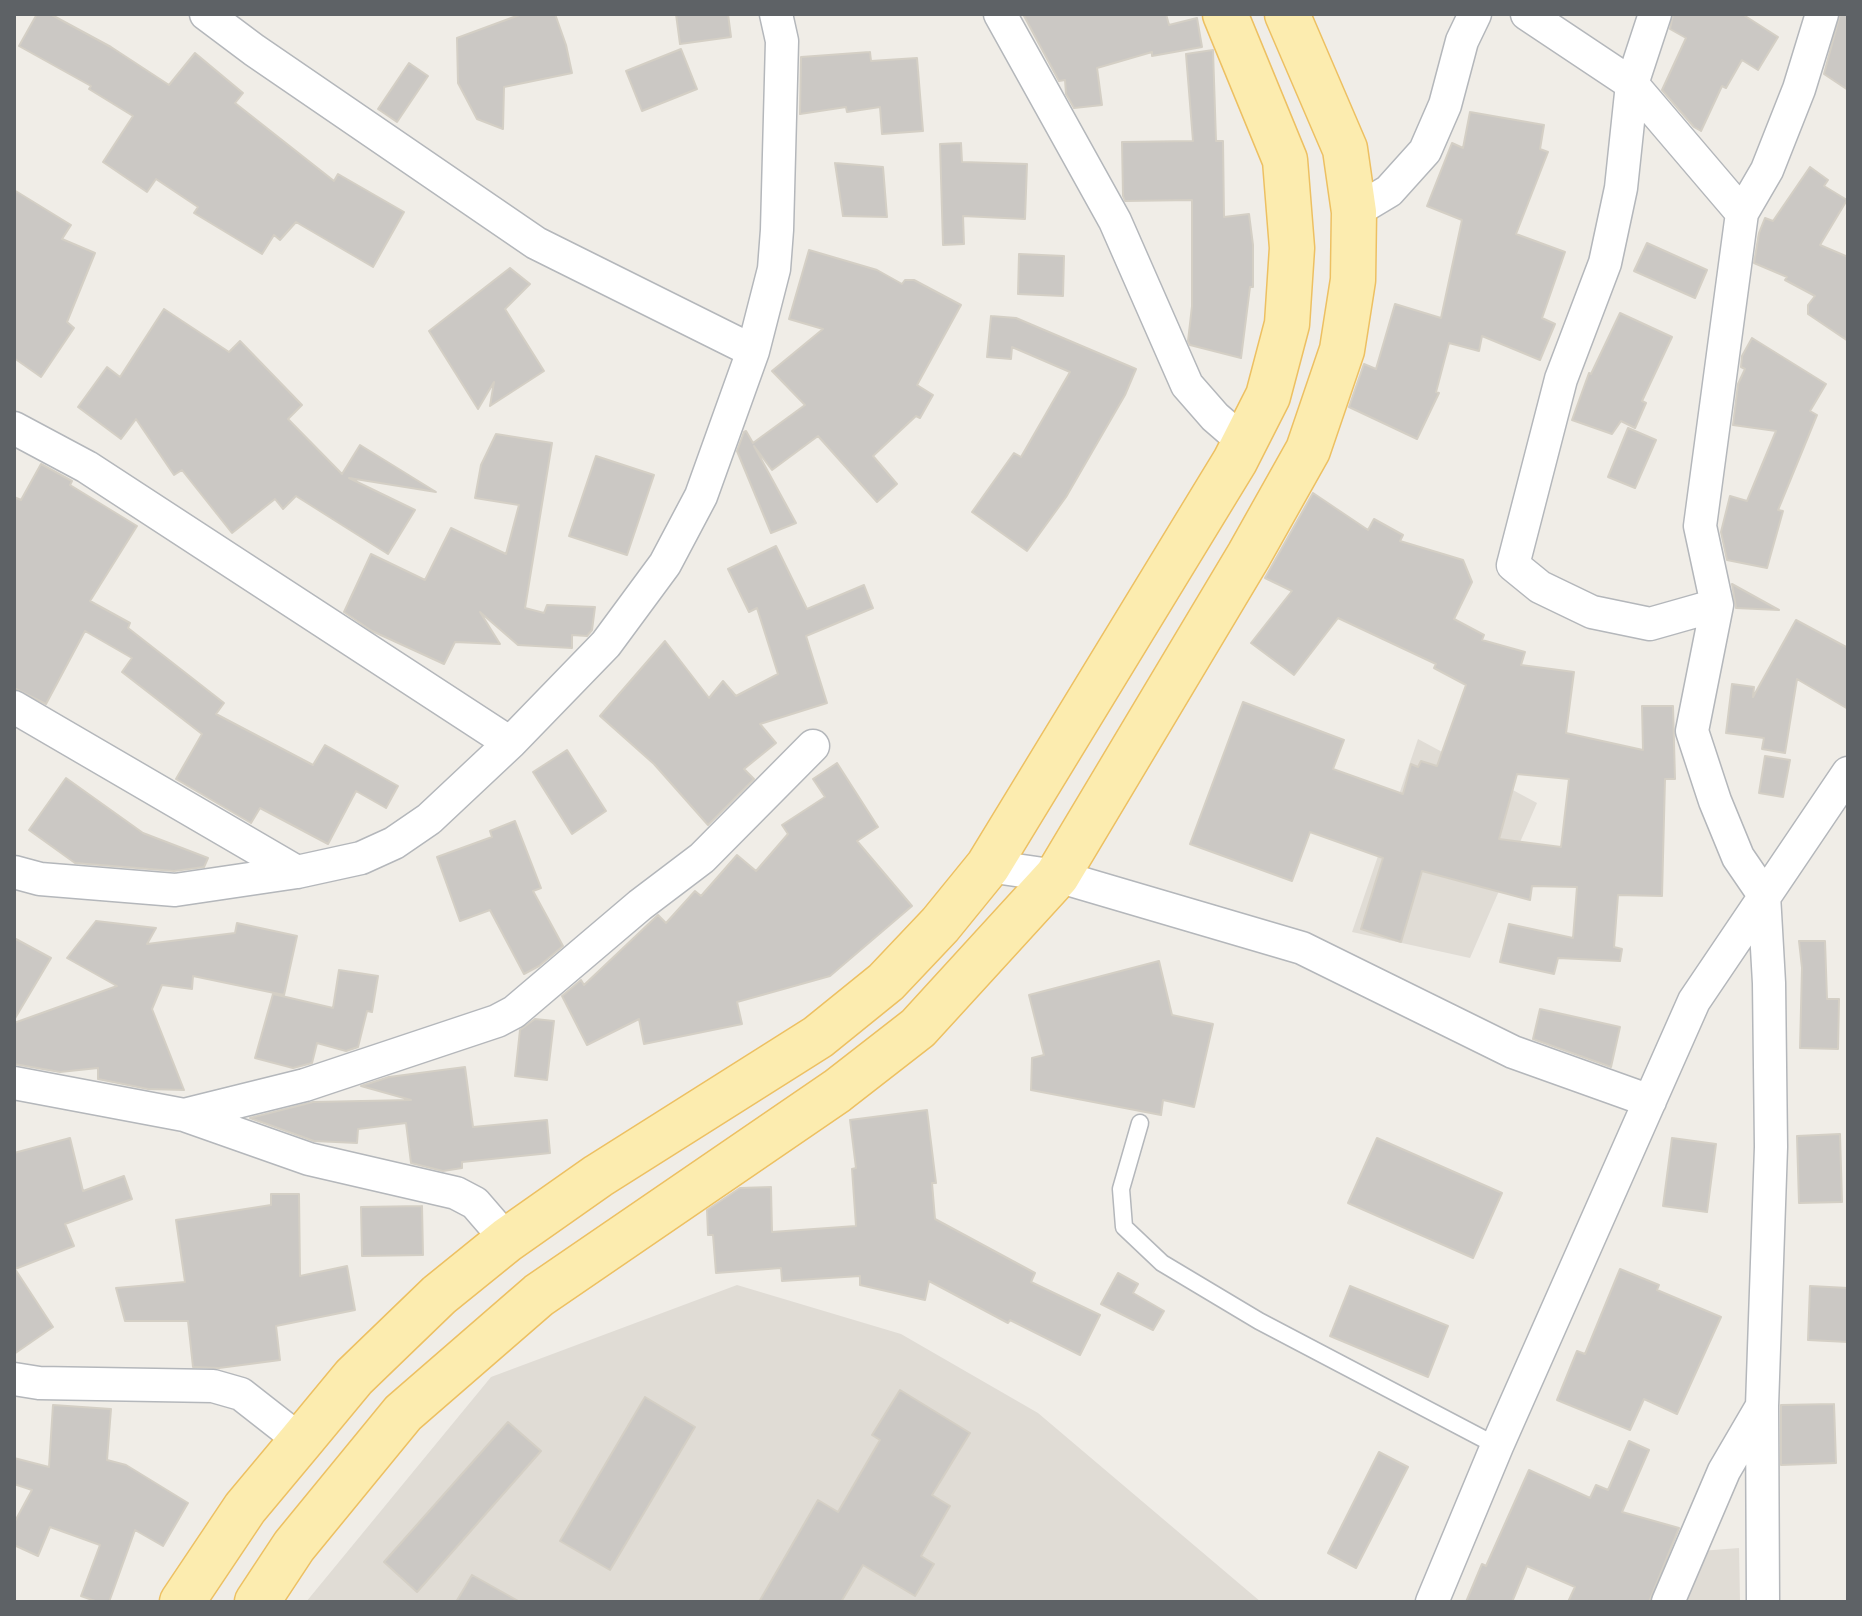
<!DOCTYPE html>
<style>
body{margin:0}
#map{position:relative;width:1862px;height:1616px;overflow:hidden;background:#f0ede7;font-family:Jost,sans-serif}
canvas{display:block}
.frame{position:absolute;inset:0;border:16px solid #5e6266;pointer-events:none}
</style>
<div id="map">
<canvas width="1862" height="1616"></canvas>
<div class="frame"></div>
</div>
<script>
const ctx = document.querySelector('canvas').getContext('2d');
ctx.lineJoin = 'round';
function paint(path, color) { ctx.fillStyle = color; ctx.fill(path, 'evenodd'); }
const poly = rows => new Path2D(rows.map(r => 'M' + r).join(''));
function stroke(path, color, width, dash) { ctx.strokeStyle = color; ctx.lineWidth = width; ctx.lineCap = dash ? 'butt' : 'round'; ctx.setLineDash(dash || []); ctx.stroke(path); }
paint(poly([
 [1418,739,1537,803,1470,958,1352,932],
 [737,1285,901,1334,1038,1413,1261,1602,306,1602,491,1377],
 [1739,1548,1740,1602,1680,1602,1700,1551]
]), '#e0dcd5');
const building = poly([
 [37,14,50,14,111,47,169,85,195,53,243,93,235,103,334,181,338,174,404,212,373,267,296,222,280,240,274,235,262,254,194,213,198,207,156,179,147,192,103,162,133,116,89,89,91,86,19,46,37,14],
 [522,14,555,14,566,45,572,73,504,87,503,129,477,119,458,83,457,38,522,14],
 [676,14,728,14,731,37,680,44,676,14],
 [1023,14,1166,14,1169,25,1197,18,1202,47,1152,56,1152,52,1097,68,1102,105,1074,108,1066,94,1065,80,1059,81,1023,14],
 [1673,14,1742,14,1778,37,1758,70,1742,60,1726,88,1722,86,1701,131,1694,127,1662,90,1686,38,1670,29,1673,14],
 [1840,14,1848,14,1848,90,1824,74,1840,14],
 [681,49,697,89,642,111,626,71,681,49],
 [1213,50,1216,141,1223,141,1224,217,1249,214,1253,245,1253,287,1250,287,1241,358,1190,345,1188,341,1192,306,1192,200,1125,201,1123,196,1122,142,1193,141,1186,54,1213,50],
 [870,52,871,61,917,58,923,131,882,134,880,107,847,112,846,107,800,114,801,57,870,52],
 [409,63,428,76,397,122,378,109,409,63],
 [1470,112,1544,125,1540,149,1548,152,1516,234,1565,252,1542,318,1555,324,1540,360,1482,336,1479,351,1449,343,1436,392,1439,393,1417,439,1349,407,1364,364,1376,369,1395,304,1441,318,1462,220,1427,206,1452,143,1463,148,1470,112],
 [961,143,962,162,1027,164,1025,219,963,216,964,244,943,245,940,144,961,143],
 [835,163,883,167,887,217,843,216,835,163],
 [1810,167,1828,180,1824,186,1847,200,1820,245,1848,257,1848,341,1808,314,1808,305,1815,296,1785,280,1787,277,1754,263,1759,233,1765,218,1773,221,1810,167],
 [14,190,71,225,62,239,95,253,67,322,74,328,41,377,14,358,14,190],
 [1647,243,1707,270,1695,298,1634,271,1647,243],
 [809,250,877,270,902,284,905,280,914,280,961,305,917,385,933,395,920,418,916,416,873,456,897,484,877,502,818,436,772,470,754,446,796,523,771,533,737,451,744,432,746,431,753,443,805,405,772,371,823,329,789,319,809,250],
 [1019,254,1064,256,1063,296,1018,294,1019,254],
 [510,268,530,284,505,309,544,371,490,406,494,382,478,409,429,331,510,268],
 [164,309,229,352,240,341,302,405,288,419,342,474,360,445,436,492,349,478,415,510,388,554,296,496,283,509,275,499,232,533,182,470,174,475,136,419,121,439,78,407,107,367,120,377,164,309],
 [1620,313,1672,337,1642,401,1646,403,1635,428,1621,421,1612,434,1572,420,1589,373,1591,374,1620,313],
 [991,316,1016,318,1136,369,1125,395,1066,497,1027,551,972,512,1014,453,1021,457,1070,372,1012,347,1011,359,987,357,991,316],
 [1752,338,1826,384,1810,411,1817,415,1778,510,1783,511,1767,568,1727,560,1721,532,1730,496,1747,501,1776,431,1733,425,1738,384,1745,369,1741,367,1742,356,1752,338],
 [1628,428,1656,440,1635,488,1608,477,1628,428],
 [496,434,552,443,525,608,544,613,547,605,595,607,592,630,587,636,572,635,572,648,518,645,480,612,500,644,455,642,444,664,372,631,344,612,371,554,425,580,451,528,506,554,519,505,475,498,481,465,496,434],
 [596,456,654,475,627,555,569,536,596,456],
 [41,464,72,481,70,485,137,526,90,601,130,623,128,628,224,703,216,714,313,765,325,745,398,786,386,808,356,791,328,844,260,808,251,823,176,779,202,734,122,672,132,658,85,631,46,704,14,688,14,497,21,500,41,464],
 [1313,493,1368,530,1374,519,1403,535,1400,541,1463,560,1472,582,1454,619,1484,635,1482,640,1525,652,1521,665,1574,672,1566,733,1643,750,1642,706,1673,706,1675,779,1665,779,1662,896,1618,895,1614,947,1622,949,1620,961,1558,958,1554,974,1500,962,1509,924,1573,938,1577,887,1532,886,1530,900,1422,871,1401,942,1361,929,1383,858,1310,832,1292,881,1190,844,1243,702,1344,740,1333,769,1403,794,1411,764,1418,767,1421,761,1437,766,1466,685,1434,668,1436,664,1338,618,1294,675,1251,643,1292,591,1265,578,1313,493],
 [1517,774,1569,779,1561,847,1499,839,1517,774],
 [776,546,807,609,864,585,873,608,806,636,827,703,760,724,776,743,744,769,754,779,708,825,654,764,600,716,665,641,709,698,723,681,736,696,778,674,757,608,749,612,728,569,776,546],
 [1732,584,1779,610,1736,608,1732,584],
 [1796,620,1848,648,1848,709,1797,679,1785,753,1762,749,1764,738,1726,733,1732,684,1754,687,1753,697,1796,620],
 [567,750,606,811,572,834,533,772,567,750],
 [1765,756,1790,760,1783,797,1759,793,1765,756],
 [837,763,878,827,857,841,912,906,830,976,737,1002,742,1024,644,1044,639,1019,587,1045,562,996,581,980,584,985,658,915,666,923,695,891,701,896,737,855,756,871,788,834,782,825,825,797,813,779,837,763],
 [66,778,143,833,208,858,204,867,174,871,75,863,29,830,66,778],
 [515,821,541,888,533,891,563,946,539,966,524,974,490,910,460,921,437,857,492,837,490,831,515,821],
 [96,921,156,928,147,944,235,933,237,923,297,936,284,995,193,976,192,989,162,985,152,1009,184,1090,148,1089,98,1079,98,1068,60,1072,14,1064,14,1023,117,986,67,958,96,921],
 [14,938,51,958,14,1020,14,938],
 [1799,941,1825,941,1827,999,1839,999,1838,1049,1800,1048,1802,968,1799,941],
 [1159,961,1172,1015,1213,1024,1194,1107,1163,1100,1161,1115,1031,1090,1032,1058,1044,1055,1029,995,1159,961],
 [339,970,378,976,372,1012,367,1011,358,1047,346,1051,317,1043,312,1063,293,1068,255,1058,273,994,333,1008,339,970],
 [1540,1009,1620,1027,1611,1067,1533,1039,1540,1009],
 [535,1019,554,1021,547,1080,515,1076,520,1030,535,1019],
 [465,1067,473,1127,547,1120,550,1153,462,1162,462,1168,443,1171,411,1163,406,1123,358,1129,357,1143,314,1141,250,1118,313,1102,411,1100,361,1086,389,1077,465,1067],
 [927,1110,936,1183,932,1183,935,1219,1035,1273,1031,1282,1100,1315,1080,1355,1010,1320,1008,1323,929,1281,925,1300,860,1285,860,1276,782,1281,781,1268,716,1273,713,1235,708,1235,707,1210,740,1188,771,1187,772,1232,856,1226,852,1169,856,1168,850,1120,927,1110],
 [1840,1134,1842,1202,1799,1203,1797,1136,1840,1134],
 [70,1138,83,1191,124,1176,132,1199,65,1224,74,1246,15,1269,53,1327,14,1354,14,1153,70,1138],
 [1377,1138,1502,1193,1473,1258,1348,1203,1377,1138],
 [1672,1138,1716,1144,1707,1212,1663,1206,1672,1138],
 [271,1194,299,1194,300,1276,347,1266,355,1310,276,1326,280,1360,219,1368,193,1367,188,1321,125,1321,116,1288,185,1282,176,1220,271,1205,271,1194],
 [422,1206,423,1255,362,1256,361,1207,422,1206],
 [1620,1269,1659,1285,1657,1290,1721,1317,1677,1414,1644,1399,1630,1430,1557,1400,1577,1351,1585,1354,1620,1269],
 [1118,1273,1138,1284,1133,1293,1164,1311,1153,1330,1101,1304,1118,1273],
 [1350,1286,1448,1326,1428,1377,1330,1336,1350,1286],
 [1810,1286,1848,1288,1848,1342,1808,1340,1810,1286],
 [900,1390,970,1433,932,1495,950,1506,921,1556,934,1564,915,1596,863,1565,841,1602,759,1602,818,1500,838,1512,880,1440,872,1435,900,1390],
 [645,1397,695,1427,610,1570,560,1541,645,1397],
 [1834,1404,1836,1463,1781,1465,1781,1405,1834,1404],
 [53,1405,111,1409,107,1460,126,1465,188,1503,163,1546,135,1530,109,1602,98,1602,81,1596,100,1545,50,1527,38,1556,14,1545,14,1523,32,1490,14,1484,14,1458,49,1467,53,1405],
 [508,1422,541,1451,417,1592,384,1562,508,1422],
 [1629,1441,1649,1450,1622,1512,1679,1528,1649,1602,1568,1602,1575,1587,1527,1566,1512,1602,1466,1602,1482,1564,1486,1566,1529,1470,1590,1498,1596,1485,1608,1490,1629,1441],
 [1379,1452,1408,1467,1356,1568,1328,1553,1379,1452],
 [472,1575,520,1602,456,1602,472,1575]
]);
paint(building, '#cbc8c4');
stroke(building, '#d4cfc5', 2);
const lane = poly([
 [1140,1123,1121,1189,1124,1227,1162,1263,1259,1321,1497,1446]
]);
const street = poly([
 [206,14,254,50,536,243,753,351],
 [1000,14,1115,221,1187,385,1215,417,1245,443],
 [1527,14,1632,84,1742,213],
 [1655,14,1632,84,1621,188,1605,263,1561,379,1513,565,1540,587,1592,612,1650,624,1717,605],
 [1354,212,1389,191,1425,151,1445,105,1462,41,1475,14],
 [14,428,87,467,510,743],
 [14,707,297,872],
 [988,866,1057,876,1302,948,1513,1052,1650,1101],
 [14,872,40,879,175,890,297,872,361,858,394,843,429,819,510,743,606,644,665,564,701,496,753,351,774,269,777,230,782,41,776,14],
 [14,1083,184,1115,309,1159,456,1193,475,1203,507,1240],
 [184,1115,305,1085,497,1021,514,1012,640,905,702,858,813,746],
 [14,1379,39,1383,213,1386,241,1394,301,1441],
 [1432,1602,1497,1446,1694,1001,1848,773],
 [1668,1602,1724,1471,1762,1406],
 [1763,1602,1762,1406,1771,1147,1769,983,1764,895,1738,857,1715,801,1692,731,1717,605,1700,526,1742,213,1767,170,1799,89,1822,14]
]);
const primary = poly([
 [182,1602,245,1508,301,1441,354,1377,439,1295,507,1240,598,1176,818,1037,886,982,940,925,988,866,1235,461,1268,396,1287,324,1292,248,1285,160,1225,14],
 [257,1602,294,1546,403,1413,539,1295,837,1091,918,1028,1057,876,1249,555,1308,450,1342,350,1353,280,1354,212,1345,149,1287,14]
]);
stroke(lane, '#b4b7bb', 19);
stroke(street, '#b4b7bb', 35);
stroke(primary, '#edc062', 47);
stroke(lane, '#fff', 16);
stroke(street, '#fff', 32);
stroke(primary, '#fcecaf', 44);
</script>
